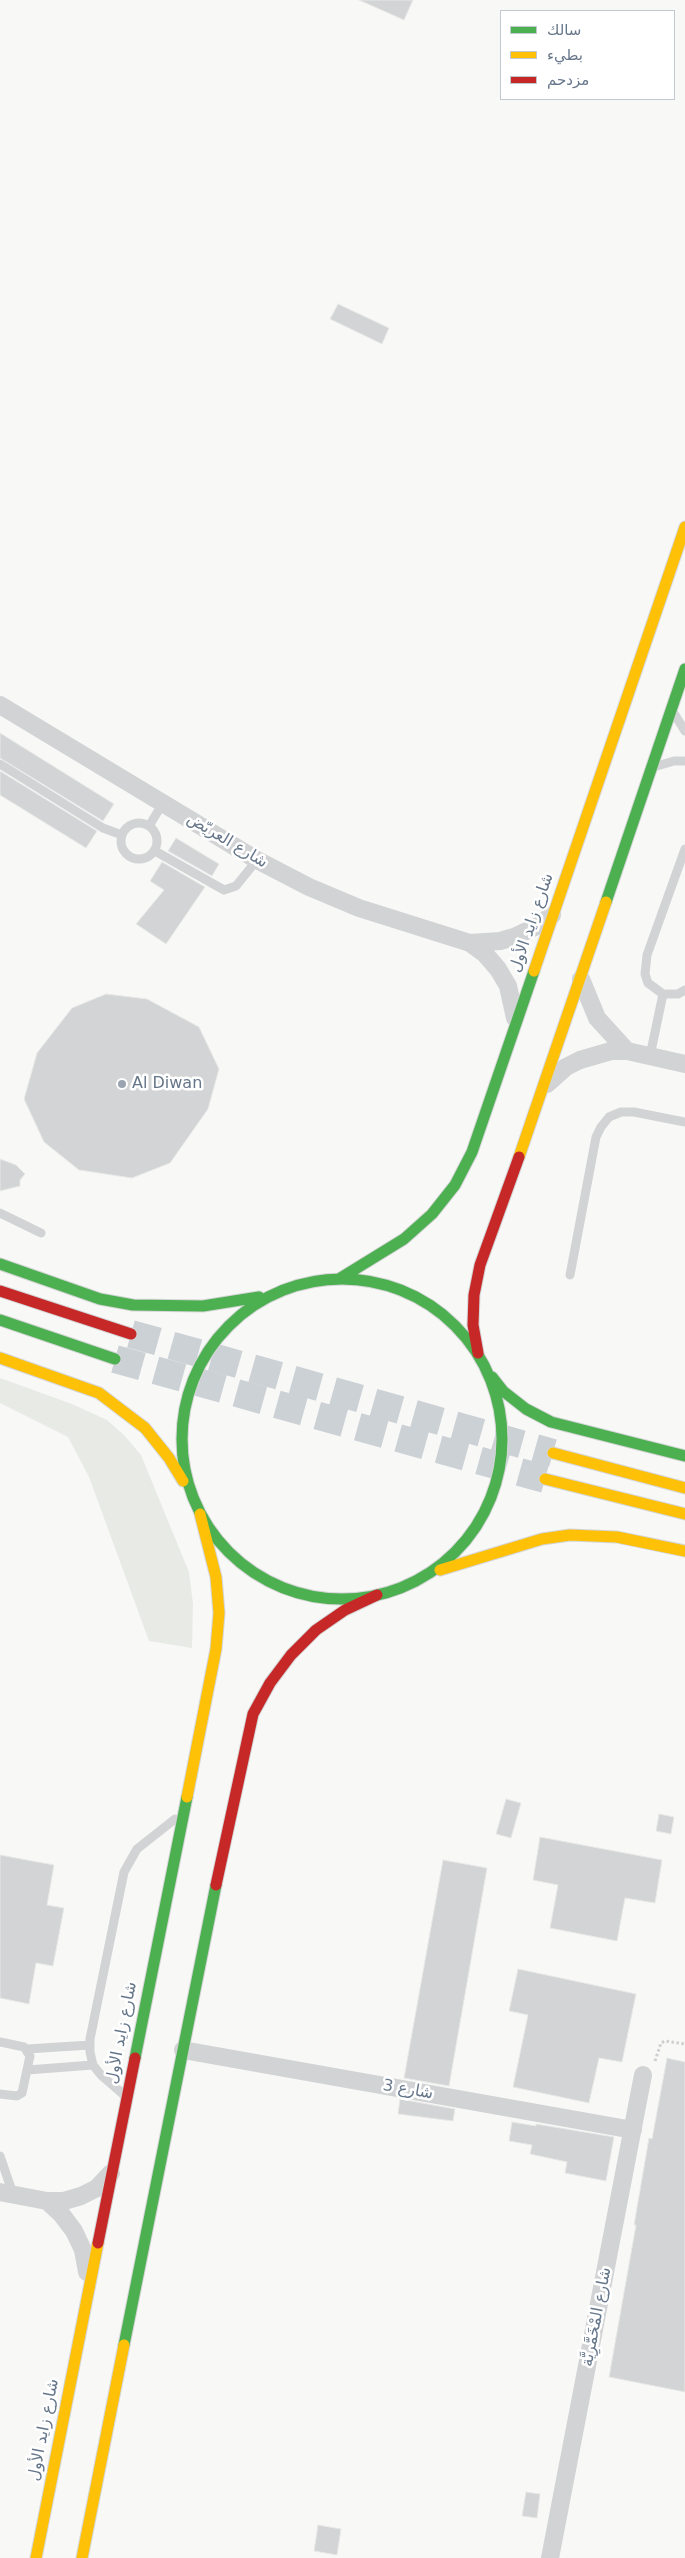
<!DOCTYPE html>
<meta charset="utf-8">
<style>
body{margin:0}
#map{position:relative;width:685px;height:2558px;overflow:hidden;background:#f8f8f7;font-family:"DejaVu Sans","Noto Naskh Arabic",sans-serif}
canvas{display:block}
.legend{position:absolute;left:500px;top:10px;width:175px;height:90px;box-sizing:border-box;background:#fff;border:1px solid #c2c8d0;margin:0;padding:6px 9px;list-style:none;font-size:15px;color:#66768a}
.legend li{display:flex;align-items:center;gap:10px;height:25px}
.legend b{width:25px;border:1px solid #c2c8d0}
</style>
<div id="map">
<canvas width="685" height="2558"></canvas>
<ul class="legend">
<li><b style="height:6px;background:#4caf50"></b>سالك</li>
<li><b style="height:6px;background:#ffc107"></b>بطيء</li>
<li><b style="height:6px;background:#c62828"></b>مزدحم</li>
</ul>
</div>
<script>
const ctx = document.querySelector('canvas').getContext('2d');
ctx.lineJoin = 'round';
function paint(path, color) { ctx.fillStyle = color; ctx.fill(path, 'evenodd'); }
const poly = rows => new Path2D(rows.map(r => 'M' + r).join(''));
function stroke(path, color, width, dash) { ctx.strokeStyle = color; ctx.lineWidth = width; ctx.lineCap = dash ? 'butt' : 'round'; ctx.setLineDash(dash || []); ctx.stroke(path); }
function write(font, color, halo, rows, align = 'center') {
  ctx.font = font + ' "DejaVu Sans","Noto Naskh Arabic",sans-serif'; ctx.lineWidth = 5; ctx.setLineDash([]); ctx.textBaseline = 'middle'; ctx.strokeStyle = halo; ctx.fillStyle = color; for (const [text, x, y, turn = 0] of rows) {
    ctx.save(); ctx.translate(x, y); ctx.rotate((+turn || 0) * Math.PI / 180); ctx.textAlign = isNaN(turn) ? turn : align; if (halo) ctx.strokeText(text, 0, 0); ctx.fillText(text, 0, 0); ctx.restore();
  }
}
paint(poly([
 [0,1378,72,1404,107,1420,124,1435,141,1455,189,1572,193,1604,192,1648,149,1641,89,1477,68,1437,0,1403]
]), '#e8ebe5');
const building = poly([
 [359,0,413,0,404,20,359,0],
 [338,304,389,328,382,344,330,319,338,304],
 [0,733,114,804,103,821,0,758,0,733],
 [0,771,97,831,86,848,0,795,0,771],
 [176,838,219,864,212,876,168,851,176,838],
 [162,862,205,887,166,944,136,924,164,890,150,881,162,862],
 [106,994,147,999,199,1027,219,1069,208,1109,170,1163,132,1178,79,1170,44,1142,24,1099,37,1053,72,1008,106,994],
 [0,1159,16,1165,25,1174,20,1180,20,1186,0,1191,0,1159],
 [506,1799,521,1803,511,1838,496,1834,506,1799],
 [659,1814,674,1817,671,1834,656,1831,659,1814],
 [540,1837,662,1860,655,1903,625,1898,617,1941,550,1928,558,1885,533,1880,540,1837],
 [0,1855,54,1865,47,1905,64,1908,53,1966,36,1963,29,2004,0,1998,0,1855],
 [443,1860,487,1868,449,2086,404,2078,443,1860],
 [518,1969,636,1994,622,2062,599,2058,589,2103,513,2087,528,2015,509,2011,518,1969],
 [667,2058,685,2062,685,2392,609,2377,636,2225,634,2225,649,2138,652,2139,667,2058],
 [400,2099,455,2109,453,2121,398,2114,400,2099],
 [512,2122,536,2126,536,2124,614,2137,606,2181,565,2173,567,2162,530,2154,532,2145,509,2141,512,2122],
 [526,2492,540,2494,537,2518,522,2516,526,2492],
 [318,2525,341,2529,337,2555,314,2551,318,2525]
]);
paint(building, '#d3d4d5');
stroke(building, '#e8e8e7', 1);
stroke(poly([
 [131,1334,553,1453],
 [115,1359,545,1479]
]), '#ccd1d6', 28, [28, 14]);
const fast = poly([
 [606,902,685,669],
 [0,1264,100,1299,133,1305,203,1306,259,1297],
 '182 1439a160 160 0 1 1 320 0a160 160 0 1 1-320 0Z',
 [339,1279,404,1239,432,1214,455,1185,472,1152,534,971],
 [0,1320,115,1359],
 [492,1377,503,1391,526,1409,551,1422,685,1456],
 [135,2058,187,1797],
 [124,2345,216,1885]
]);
const slow = poly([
 [534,971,685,527],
 [519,1157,606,902],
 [0,1358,99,1393,145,1428,169,1458,183,1481],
 [553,1453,685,1488],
 [545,1479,685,1514],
 [440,1570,542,1539,570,1535,617,1537,685,1551],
 [187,1797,216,1649,219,1613,216,1577,200,1514],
 [36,2558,98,2243],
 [82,2558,124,2345]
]);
const jam = poly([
 [0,1291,131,1334],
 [478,1353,473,1325,474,1295,480,1265,519,1157],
 [216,1885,253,1714,270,1683,291,1655,316,1630,345,1610,377,1595],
 [98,2243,135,2058]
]);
stroke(fast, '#d4d5d6', 13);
stroke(slow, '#d4d5d6', 13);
stroke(jam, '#d4d5d6', 13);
stroke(poly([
 [655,2061,661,2043,665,2041,685,2044]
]), '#cecfd1', 3, [2.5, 2.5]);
stroke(poly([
 [675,715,685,731],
 [0,764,103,828,122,835],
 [657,766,674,761,685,761],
 '121 841a18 18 0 1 1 36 0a18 18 0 1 1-36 0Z',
 [149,826,163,803],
 [685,849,647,955,645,974,648,983,663,994,678,994,685,990],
 [155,851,224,890,236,886,257,860],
 [650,1056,663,994],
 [0,1213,41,1233],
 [570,1275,596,1137,601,1127,609,1117,621,1112,634,1112,685,1122],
 [0,2042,24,2047,30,2056,22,2093,17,2096,0,2094],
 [27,2049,90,2045],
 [27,2070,93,2065],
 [123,2094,101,2075,93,2065,90,2052,90,2039,124,1872,137,1849,175,1819],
 [0,2156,13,2194]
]), '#d2d3d4', 9);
stroke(poly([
 [0,705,257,860,309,887,359,908,470,943,500,941,514,937,541,924,552,915],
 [470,943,485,954,498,969,508,986,515,1018],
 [581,979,597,1018,627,1051],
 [547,1084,566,1067,580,1060,611,1051,627,1051,685,1064],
 [183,2050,633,2130],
 [0,2192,47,2201,64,2201,81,2196,97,2188,111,2173],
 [47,2201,62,2215,74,2231,83,2250,87,2272],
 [550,2558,643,2075]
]), '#d2d3d4', 18);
stroke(fast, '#4caf50', 11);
stroke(slow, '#ffc107', 11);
stroke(jam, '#c62828', 11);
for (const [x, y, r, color] of [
 [122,1084,5,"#99a4b0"]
]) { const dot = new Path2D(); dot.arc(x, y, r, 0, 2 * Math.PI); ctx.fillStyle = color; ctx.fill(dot); stroke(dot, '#fff', 2); }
write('16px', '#66768a', '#fff', [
 ["شارع العريّض",227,841,31],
 ["شارع زايد الأول",532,923,-71],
 ["شارع زايد الأول",122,2033,-79],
 ["شارع 3",408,2090,10],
 ["شارع المْخَمَّرِيَّة",597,2317,-79],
 ["شارع زايد الأول",44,2430,-79]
]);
write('16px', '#66768a', '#fff', [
 ["Al Diwan",132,1084]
], 'left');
</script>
